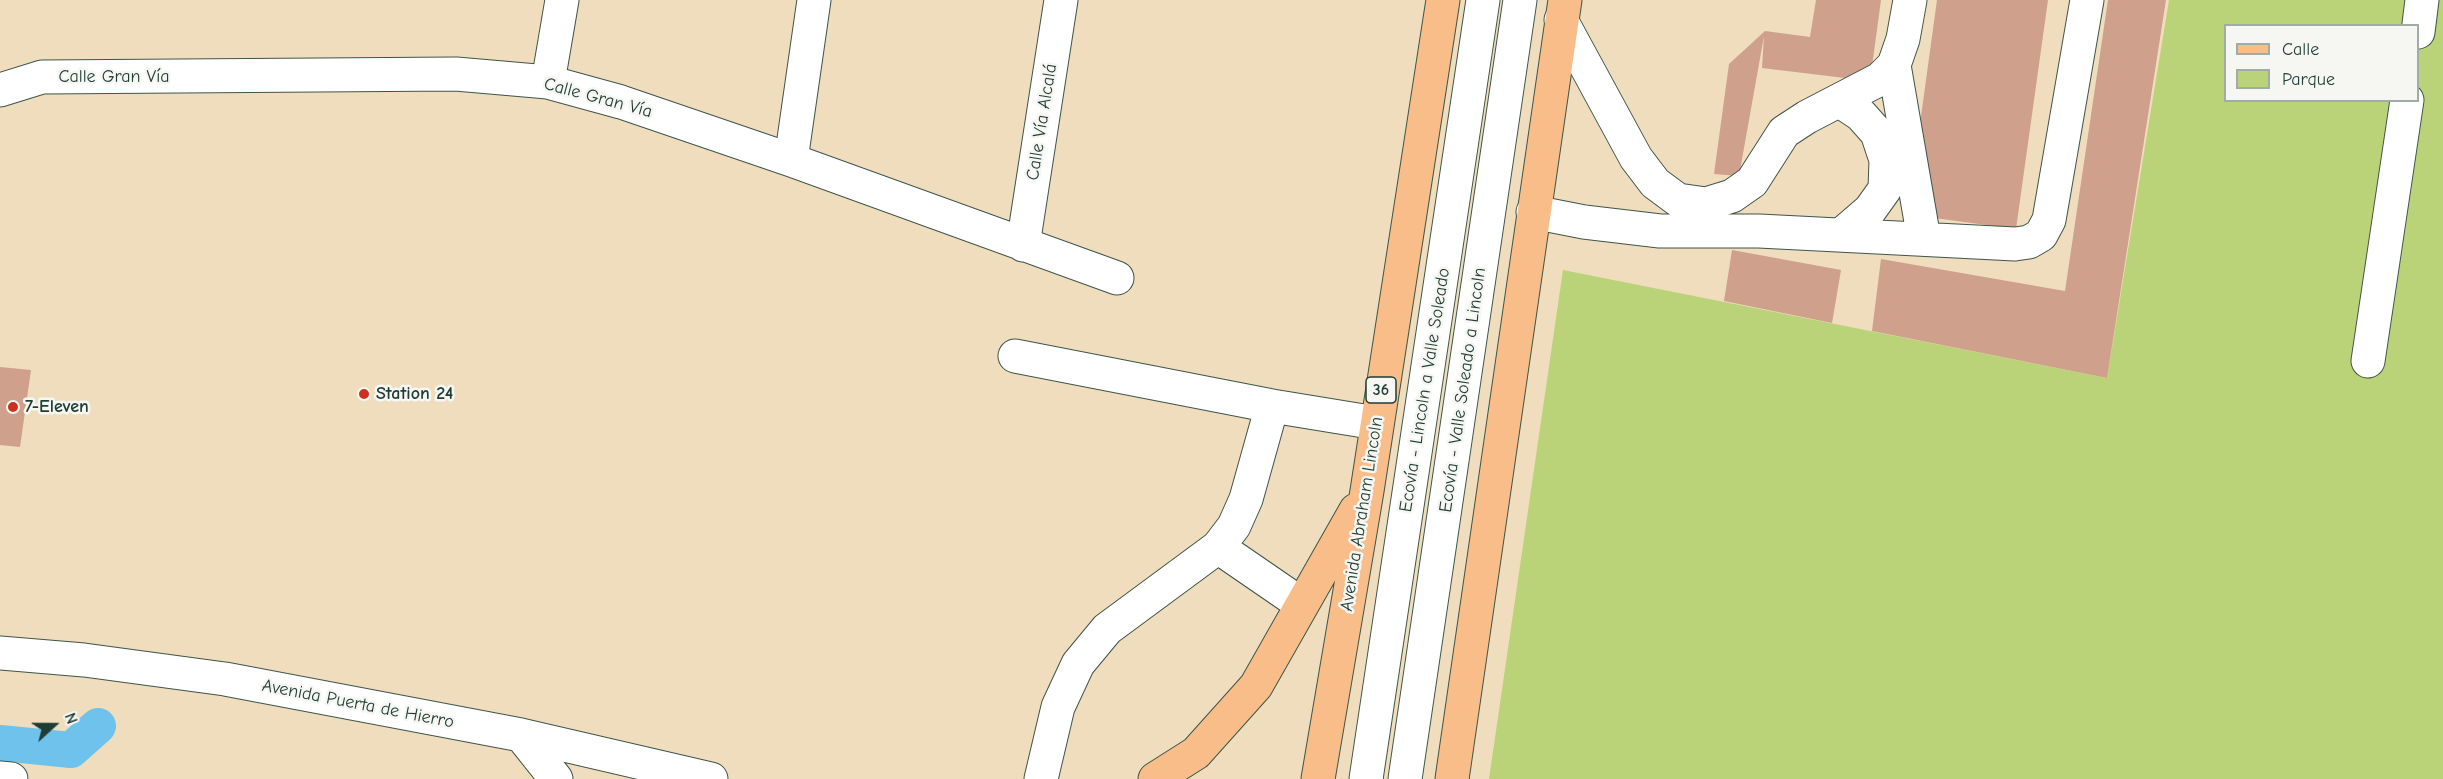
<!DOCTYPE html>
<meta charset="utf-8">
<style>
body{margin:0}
#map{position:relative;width:2443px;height:779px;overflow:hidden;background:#efddbd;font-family:"Comic Neue",sans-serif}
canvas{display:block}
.legend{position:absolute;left:2224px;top:24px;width:195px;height:78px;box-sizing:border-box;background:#f6f6f2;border:2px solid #a0aca6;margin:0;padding:8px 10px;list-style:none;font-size:18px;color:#1f3d34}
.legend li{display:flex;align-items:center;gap:12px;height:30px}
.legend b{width:30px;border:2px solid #a0aca6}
.north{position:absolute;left:24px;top:695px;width:60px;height:60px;-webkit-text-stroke:4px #f6f6f2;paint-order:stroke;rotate:69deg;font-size:16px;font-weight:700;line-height:24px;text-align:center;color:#1f3d34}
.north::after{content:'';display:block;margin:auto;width:21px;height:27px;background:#1f3d34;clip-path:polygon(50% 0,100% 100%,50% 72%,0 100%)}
</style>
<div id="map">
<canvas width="2443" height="779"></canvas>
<ul class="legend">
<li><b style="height:8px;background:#f8bd89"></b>Calle</li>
<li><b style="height:16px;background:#bbd378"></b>Parque</li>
</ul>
<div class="north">N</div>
</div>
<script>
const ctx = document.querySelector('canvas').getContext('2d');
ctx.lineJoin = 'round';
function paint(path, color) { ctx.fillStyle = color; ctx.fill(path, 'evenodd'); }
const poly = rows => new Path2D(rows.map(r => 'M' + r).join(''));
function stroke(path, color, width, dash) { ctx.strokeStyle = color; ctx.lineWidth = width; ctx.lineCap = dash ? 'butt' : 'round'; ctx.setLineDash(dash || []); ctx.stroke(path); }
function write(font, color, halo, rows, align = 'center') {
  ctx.font = font + ' "Comic Neue",sans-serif'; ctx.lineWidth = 5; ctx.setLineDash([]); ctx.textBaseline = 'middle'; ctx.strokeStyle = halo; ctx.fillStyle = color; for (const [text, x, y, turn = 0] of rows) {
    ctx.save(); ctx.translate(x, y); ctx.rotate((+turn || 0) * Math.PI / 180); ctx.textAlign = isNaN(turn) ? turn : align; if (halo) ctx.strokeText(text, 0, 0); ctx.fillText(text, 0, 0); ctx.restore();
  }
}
paint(poly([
 [2169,0,2443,0,2443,779,1489,779,1563,270,2107,378],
 [2226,26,2418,26,2418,100,2226,100]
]), '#bbd378');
stroke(poly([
 [0,743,71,750,98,726]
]), '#6fc2eb', 36);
paint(poly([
 [1816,0,1881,0,1870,81,1762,68,1764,36,1739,176,1714,174,1729,64,1765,31,1810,37],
 [1937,0,2048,0,2016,229,1927,217,1919,131],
 [2108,0,2166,0,2107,378,1872,331,1881,259,2065,291],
 [1732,250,1841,270,1832,323,1724,301],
 [0,367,31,370,20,447,0,445]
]), '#cfa08b');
const minor = poly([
 [1561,20,1636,158,1655,183,1678,200,1706,204,1732,196,1752,182,1784,132,1807,117,1880,79,1894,65,1903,39,1910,0],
 [2418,32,2422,0],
 [1894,65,1924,239],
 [548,82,562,0],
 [0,90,42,77,456,74,548,82,621,102,791,160,1117,278],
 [1840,101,1861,115,1877,133,1886,160,1885,189,1870,210,1841,235],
 [791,160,814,0],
 [1533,212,1584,222,1660,231,1759,231,2015,244,2029,242,2041,235,2049,220,2087,0],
 [1023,245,1061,0],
 [1015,356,1272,406],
 [2368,361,2407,100],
 [1218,547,1301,604],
 [0,653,84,660,225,679,521,735,711,779],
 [521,735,556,779],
 [0,778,11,779],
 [1041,779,1058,707,1078,664,1107,629,1218,547,1234,526,1246,499,1272,406,1376,423],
 [1366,779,1483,0],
 [1405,779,1520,0]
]);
const major = poly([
 [1155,779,1196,753,1256,686,1356,510],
 [1318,779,1367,491,1443,0],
 [1452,779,1565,0]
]);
stroke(minor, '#3e5549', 35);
stroke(major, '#3e5549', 35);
stroke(minor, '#fff', 33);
stroke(major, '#f8bd89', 33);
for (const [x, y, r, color] of [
 [364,394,6,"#c8321e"],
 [13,407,6,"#c8321e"]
]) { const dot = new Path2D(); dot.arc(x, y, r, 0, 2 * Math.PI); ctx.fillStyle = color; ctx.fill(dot); stroke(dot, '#f6f6f2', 2); }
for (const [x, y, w] of [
 [1381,390,30]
]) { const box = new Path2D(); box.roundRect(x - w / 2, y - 13, w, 26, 4.5); ctx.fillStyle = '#f6f6f2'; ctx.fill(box); stroke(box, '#1f3d34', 1.5); }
write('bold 16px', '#1f3d34', null, [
 ["36",1381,390]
]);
write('18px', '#1f3d34', '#f6f6f2', [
 ["Calle Gran Vía",114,77],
 ["Calle Gran Vía",598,98,15],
 ["Calle Vía Alcalá",1042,122,-81],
 ["Ecovía - Lincoln a Valle Soleado",1425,390,-81],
 ["Ecovía - Valle Soleado a Lincoln",1463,390,-82],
 ["Avenida Abraham Lincoln",1362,514,-81],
 ["Avenida Puerta de Hierro",358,704,11]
]);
write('bold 18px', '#1f3d34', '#f6f6f2', [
 ["Station 24",376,394],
 ["7-Eleven",25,407]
], 'left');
</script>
